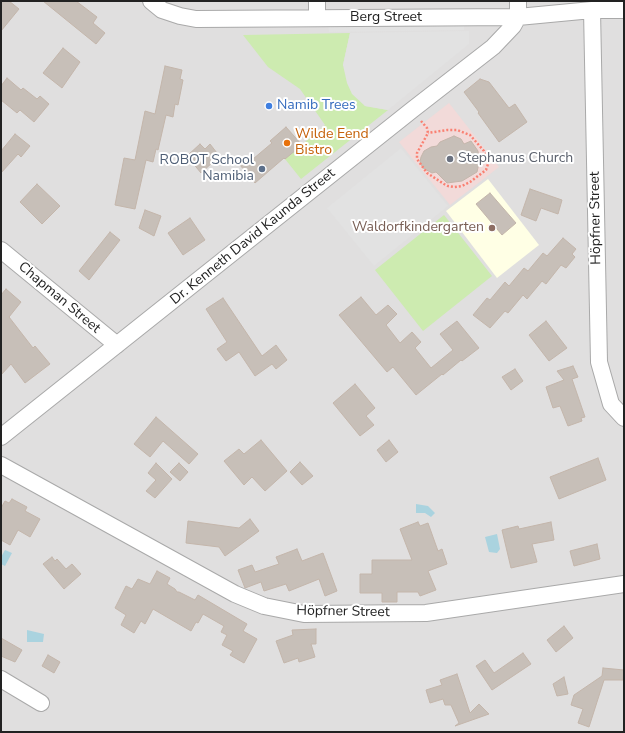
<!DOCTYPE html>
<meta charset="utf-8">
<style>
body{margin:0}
#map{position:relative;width:625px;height:733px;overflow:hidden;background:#f2efe9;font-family:"Nunito Sans",sans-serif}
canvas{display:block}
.frame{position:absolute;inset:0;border:2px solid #222;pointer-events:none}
</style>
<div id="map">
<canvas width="625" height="733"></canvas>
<div class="frame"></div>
</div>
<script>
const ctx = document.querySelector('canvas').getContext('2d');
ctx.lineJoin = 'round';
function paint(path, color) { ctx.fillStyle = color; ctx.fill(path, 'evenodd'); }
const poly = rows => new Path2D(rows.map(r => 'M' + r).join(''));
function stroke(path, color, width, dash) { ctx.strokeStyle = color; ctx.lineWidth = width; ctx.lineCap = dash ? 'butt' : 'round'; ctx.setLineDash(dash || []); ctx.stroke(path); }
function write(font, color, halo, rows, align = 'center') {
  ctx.font = font + ' "Nunito Sans",sans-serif'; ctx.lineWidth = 4; ctx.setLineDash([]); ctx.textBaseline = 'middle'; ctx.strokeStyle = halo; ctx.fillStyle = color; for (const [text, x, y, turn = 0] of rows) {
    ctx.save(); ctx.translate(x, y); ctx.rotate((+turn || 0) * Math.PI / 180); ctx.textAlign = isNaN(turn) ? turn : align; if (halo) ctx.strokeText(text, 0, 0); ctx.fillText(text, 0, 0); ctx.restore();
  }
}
paint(poly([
 [1,1,624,1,624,732,1,732]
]), '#e0dfdf');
paint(poly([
 [449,103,499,167,450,205,399,142]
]), '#f2dad9');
paint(poly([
 [488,179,539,245,497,278,446,211]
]), '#ffffe5');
paint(poly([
 [350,33,343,65,365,106,388,110,301,179,285,159,325,125,300,89,268,67,243,35],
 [444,215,492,276,423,331,375,270]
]), '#cdebb0');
paint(poly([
 [464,20,464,30,329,32,328,22],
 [469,31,469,44,388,110,365,106,352,94,347,83,343,65,350,33],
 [401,148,448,206,374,266,327,208]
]), '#e2e2e2');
paint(poly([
 [416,504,428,506,435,513,431,517,425,513,416,513],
 [497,534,500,549,497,553,489,552,485,537],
 [5,550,12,553,5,566,1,564,1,557],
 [27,630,44,634,43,642,27,642]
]), '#aad3df');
const building = poly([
 [1,1,9,1,19,9,1,31,1,1],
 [43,1,76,1,97,17,93,23,105,33,96,44,43,1],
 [63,48,80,62,62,88,43,73,63,48],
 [165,66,182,70,180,79,183,80,178,105,175,104,173,117,166,115,158,150,156,149,153,162,146,160,135,209,115,205,124,158,135,160,145,111,155,114,165,66],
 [7,78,21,90,23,88,37,99,40,96,49,104,34,122,20,110,17,113,1,100,1,86,7,78],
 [480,79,489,82,509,108,515,104,527,122,499,142,478,113,479,112,464,92,480,79],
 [286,127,302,145,285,159,284,158,255,183,240,165,250,156,253,159,272,143,270,141,286,127],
 [15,134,30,146,21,157,18,154,1,173,1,151,15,134],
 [454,136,461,139,464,144,471,141,478,151,479,163,477,172,462,181,447,183,436,172,432,173,423,168,420,162,421,157,424,151,431,147,437,146,440,142,454,136],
 [200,144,205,149,210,144,217,153,211,158,214,161,201,173,187,156,200,144],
 [37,184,60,206,42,224,20,202,37,184],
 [530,189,562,200,558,214,541,208,536,221,521,215,530,189],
 [490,193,516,223,502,235,476,204,490,193],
 [145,210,161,216,154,236,139,228,145,210],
 [190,218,205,240,183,255,168,233,190,218],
 [110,232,120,240,89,280,79,271,110,232],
 [563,238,576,249,572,254,575,257,566,268,561,265,546,284,542,281,527,299,523,295,508,313,505,311,490,328,473,315,487,298,490,300,505,282,509,286,524,268,528,271,543,253,547,256,563,238],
 [6,289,21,302,9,317,33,348,35,346,50,364,25,383,11,364,1,375,1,295,6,289],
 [361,297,376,315,388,305,397,314,386,325,400,343,412,332,421,342,415,348,431,368,453,350,440,334,457,321,479,348,462,361,461,360,443,375,442,374,416,395,393,367,387,372,339,315,361,297],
 [223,298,262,356,276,345,287,360,276,369,272,364,255,376,239,352,226,361,217,349,227,342,206,309,223,298],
 [546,321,567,348,549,361,529,335,546,321],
 [573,366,578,377,572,379,585,417,581,418,582,421,568,426,560,406,553,408,546,387,564,380,557,371,573,366],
 [515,369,523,381,511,390,502,377,515,369],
 [355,384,375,408,366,416,374,425,360,436,333,403,355,384],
 [156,417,198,454,189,464,163,441,150,457,134,444,156,417],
 [261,440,287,471,265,491,252,477,244,485,224,461,239,449,244,454,261,440],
 [389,440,398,452,386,462,377,450,389,440],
 [598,458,606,480,559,499,550,477,598,458],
 [300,462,313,476,302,485,290,472,300,462],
 [156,463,172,479,155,498,146,491,156,480,148,473,156,463],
 [179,463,188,472,180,481,170,472,179,463],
 [12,499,27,507,25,511,40,519,30,537,18,530,10,545,1,540,1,508,5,501,9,503,12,499],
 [250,519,259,531,225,556,219,547,186,543,188,521,239,528,250,519],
 [418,522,420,526,428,523,438,551,442,549,447,564,428,571,436,590,420,596,418,592,397,592,397,602,382,602,382,593,360,593,360,574,372,574,372,560,412,560,400,529,418,522],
 [551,522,554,540,532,544,537,562,511,568,502,530,518,526,519,529,551,522],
 [597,544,600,559,574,566,570,551,597,544],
 [297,549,302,561,323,553,337,591,325,596,319,579,289,591,286,584,264,591,261,582,245,588,238,570,252,565,255,572,279,564,276,557,297,549],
 [52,557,55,561,57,559,66,569,72,564,81,574,64,589,43,564,52,557],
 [157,571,170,578,167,584,175,589,177,592,179,592,195,600,198,595,247,624,243,631,257,639,244,663,230,655,233,651,222,645,227,635,221,632,224,626,203,614,198,623,196,622,191,631,153,609,145,624,141,621,134,633,121,625,126,615,115,608,126,586,132,589,138,579,150,584,157,571],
 [564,626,573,638,556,652,547,640,564,626],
 [316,629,316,644,311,644,315,657,299,662,298,658,284,663,276,641,293,635,292,630,316,629],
 [1,638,22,650,15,662,1,656,1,638],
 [523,653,531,664,492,690,476,666,485,660,494,673,523,653],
 [48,655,60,662,54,673,42,666,48,655],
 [603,668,624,670,623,680,604,680,589,727,578,723,583,709,571,705,574,695,602,676,603,668],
 [457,674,470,713,479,704,489,714,455,726,459,723,451,705,445,705,443,699,430,703,426,690,442,685,440,680,457,674],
 [564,677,568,694,557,696,553,684,564,677]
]);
paint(building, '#c7bfb8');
stroke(building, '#c4b6ab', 1);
const minor = poly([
 [151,1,162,10,180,16,196,19,518,17,592,10,624,10],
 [317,1,317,17],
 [592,10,599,362,611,404,624,418],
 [1,250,117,345],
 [1,437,412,110,493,47,513,26,518,17,518,1],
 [1,465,235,594,264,606,304,614,426,613,624,584],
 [1,679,41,703]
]);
stroke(minor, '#a9a9a9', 18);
stroke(poly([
 [421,121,427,128,428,133,417,153,417,159,427,173,444,184,448,186,454,187,462,186,470,182,486,170,488,164,484,151,470,135,457,130,447,130,428,133]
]), '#fa8072', 2.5, [2, 2]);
stroke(minor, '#fff', 16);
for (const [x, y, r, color] of [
 [269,106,4,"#3f7fe0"],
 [287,143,4,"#e8710a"],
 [450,159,4,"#6b7280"],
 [262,169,4,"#5c6f8a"],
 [492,228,4,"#8d6e63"]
]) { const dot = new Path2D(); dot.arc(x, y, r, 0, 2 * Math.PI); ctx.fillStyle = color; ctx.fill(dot); stroke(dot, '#fff', 1.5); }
write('14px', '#222', '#fff', [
 ["Berg Street",386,18],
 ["Höpfner Street",596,218,-91],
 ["Dr. Kenneth David Kaunda Street",253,237,-39],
 ["Chapman Street",59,298,40],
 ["Höpfner Street",343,612,1]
]);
write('14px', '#366cbe', '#fff', [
 ["Namib Trees",277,106]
], 'left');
write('14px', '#c56008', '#fff', [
 ["Wilde Eend",295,135],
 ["Bistro",295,151]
], 'left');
write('14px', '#5b616d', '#fff', [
 ["Stephanus Church",458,159]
], 'left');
write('14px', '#4e5e75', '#fff', [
 ["ROBOT School",254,161],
 ["Namibia",254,177]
], 'right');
write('14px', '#785e54', '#fff', [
 ["Waldorfkindergarten",484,228]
], 'right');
</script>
